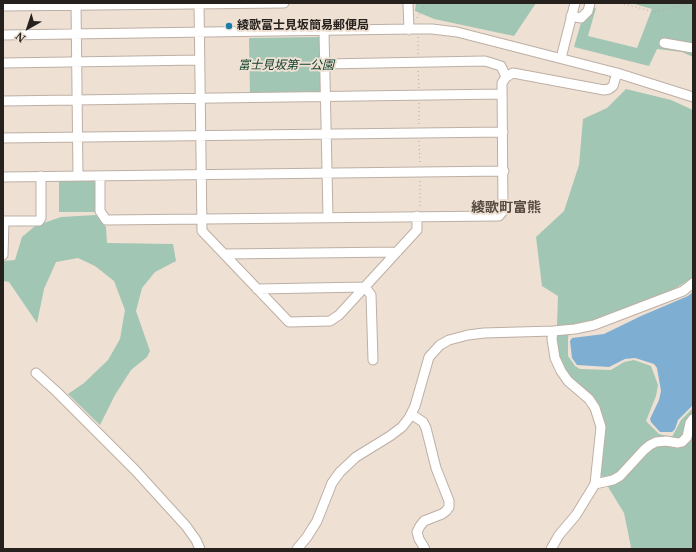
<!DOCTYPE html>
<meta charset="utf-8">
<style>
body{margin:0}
#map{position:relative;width:696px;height:552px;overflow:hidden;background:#efe0d4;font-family:"Noto Serif",serif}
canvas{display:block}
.frame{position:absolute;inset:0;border:4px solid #26211c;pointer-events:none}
.north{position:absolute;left:8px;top:8px;width:40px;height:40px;-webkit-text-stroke:3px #efe0d4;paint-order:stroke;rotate:219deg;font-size:11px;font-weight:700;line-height:16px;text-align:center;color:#26211c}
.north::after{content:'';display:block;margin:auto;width:14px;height:18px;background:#26211c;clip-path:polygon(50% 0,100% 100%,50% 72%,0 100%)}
</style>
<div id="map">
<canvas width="696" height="552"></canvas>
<div class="frame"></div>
<div class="north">N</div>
</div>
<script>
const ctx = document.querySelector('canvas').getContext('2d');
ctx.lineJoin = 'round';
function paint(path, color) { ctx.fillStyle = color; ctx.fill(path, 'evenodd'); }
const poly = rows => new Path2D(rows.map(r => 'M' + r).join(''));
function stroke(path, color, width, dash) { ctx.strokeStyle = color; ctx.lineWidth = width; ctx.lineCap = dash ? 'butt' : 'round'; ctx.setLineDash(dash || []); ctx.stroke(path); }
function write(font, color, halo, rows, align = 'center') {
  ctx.font = font + ' "Noto Serif","Noto Sans JP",serif'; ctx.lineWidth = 4; ctx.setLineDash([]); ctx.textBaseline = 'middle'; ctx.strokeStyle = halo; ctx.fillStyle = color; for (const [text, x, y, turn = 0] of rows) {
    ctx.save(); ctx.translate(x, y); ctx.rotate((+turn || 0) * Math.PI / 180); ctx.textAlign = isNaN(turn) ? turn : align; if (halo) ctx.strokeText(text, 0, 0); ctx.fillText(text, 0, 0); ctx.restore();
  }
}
paint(poly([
 [416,3,536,3,514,36,434,19,415,11],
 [631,3,693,3,693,57,682,52,657,49,649,66,574,47,581,23,591,9,596,8,588,36,637,48,652,9],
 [319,37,322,39,323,90,320,94,250,94,249,38],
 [626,89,671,100,693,110,693,278,665,294,596,322,570,326,568,339,568,356,575,366,580,369,611,370,624,362,634,360,651,366,658,385,656,396,646,421,659,434,672,437,681,420,693,408,693,549,630,549,631,547,624,513,599,472,602,424,568,375,556,354,558,296,542,286,536,237,564,211,579,165,583,119,607,108],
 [59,179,95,179,98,181,98,212,59,212],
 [96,215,106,227,107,243,173,244,176,261,155,272,142,288,136,311,150,351,147,357,131,370,115,395,100,425,68,394,84,383,108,360,120,339,125,310,114,281,95,266,78,258,56,262,44,289,37,323,9,282,4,281,3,282,3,261,15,260,22,237,35,226,61,217]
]), '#a1c6b3');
paint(poly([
 [693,292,693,405,678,420,675,429,672,432,660,432,651,422,650,419,659,400,661,391,657,368,654,364,635,358,625,359,609,367,577,365,572,358,570,341,572,338,604,334,641,316,688,296]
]), '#7faed3');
const minor = poly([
 [76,3,78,176],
 [199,3,202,231,289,322,330,321,339,315,417,230,417,216],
 [408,3,409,30],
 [3,6,284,3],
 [571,16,581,18,588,11,590,3],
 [324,31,328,217],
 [3,35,412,29,432,29,457,32,617,73,693,97],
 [664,43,693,48],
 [561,58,575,3],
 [3,63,200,60],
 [325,64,485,61,501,66,506,77],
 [3,101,502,94],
 [3,138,503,132],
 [100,176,100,211,106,220,499,216,503,211,502,83,506,77,513,73,604,90,609,89,613,86,617,73],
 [3,177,504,171],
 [3,221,39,221,41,218,41,176],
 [224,254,397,252],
 [3,255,4,221],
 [257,289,365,287,371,295,373,360],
 [36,373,57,392,135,470,186,526,196,540,200,549],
 [411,414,423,422,426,428,436,468,449,501,449,507,446,511,442,514,424,521,420,526,417,532,419,539,425,549],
 [595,484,613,480,620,476,644,450,650,445,656,442,666,441,678,443,682,442,687,437,690,423,693,419],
 [297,549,307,537,317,521,332,483,340,472,356,457,390,436,402,427,409,418,415,406,429,357,440,345,449,340,468,335,484,333,553,331,575,329,594,325,683,291,693,283],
 [551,549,559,535,576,515,595,484,601,427,595,408,589,399,568,381,561,371,555,358,552,339,553,331]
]);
stroke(minor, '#bdafa4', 11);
stroke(poly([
 [620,3,655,12,677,7,688,3],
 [417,18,426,3],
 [418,37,418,54],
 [418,71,419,88],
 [419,103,419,126],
 [419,141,420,164],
 [420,181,420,208]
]), '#b1a59b', 1, [1, 3]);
stroke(minor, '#fff', 9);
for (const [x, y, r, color] of [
 [229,26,4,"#167ea8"]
]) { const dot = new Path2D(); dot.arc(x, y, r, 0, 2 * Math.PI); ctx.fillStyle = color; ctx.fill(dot); stroke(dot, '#efe0d4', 1.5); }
write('bold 12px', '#26211c', '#efe0d4', [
 ["綾歌富士見坂簡易郵便局",237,26]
], 'left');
write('italic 12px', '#10402c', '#efe0d4', [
 ["富士見坂第一公園",286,66]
]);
write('bold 14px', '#574b41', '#efe0d4', [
 ["綾歌町富熊",506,208]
]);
</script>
